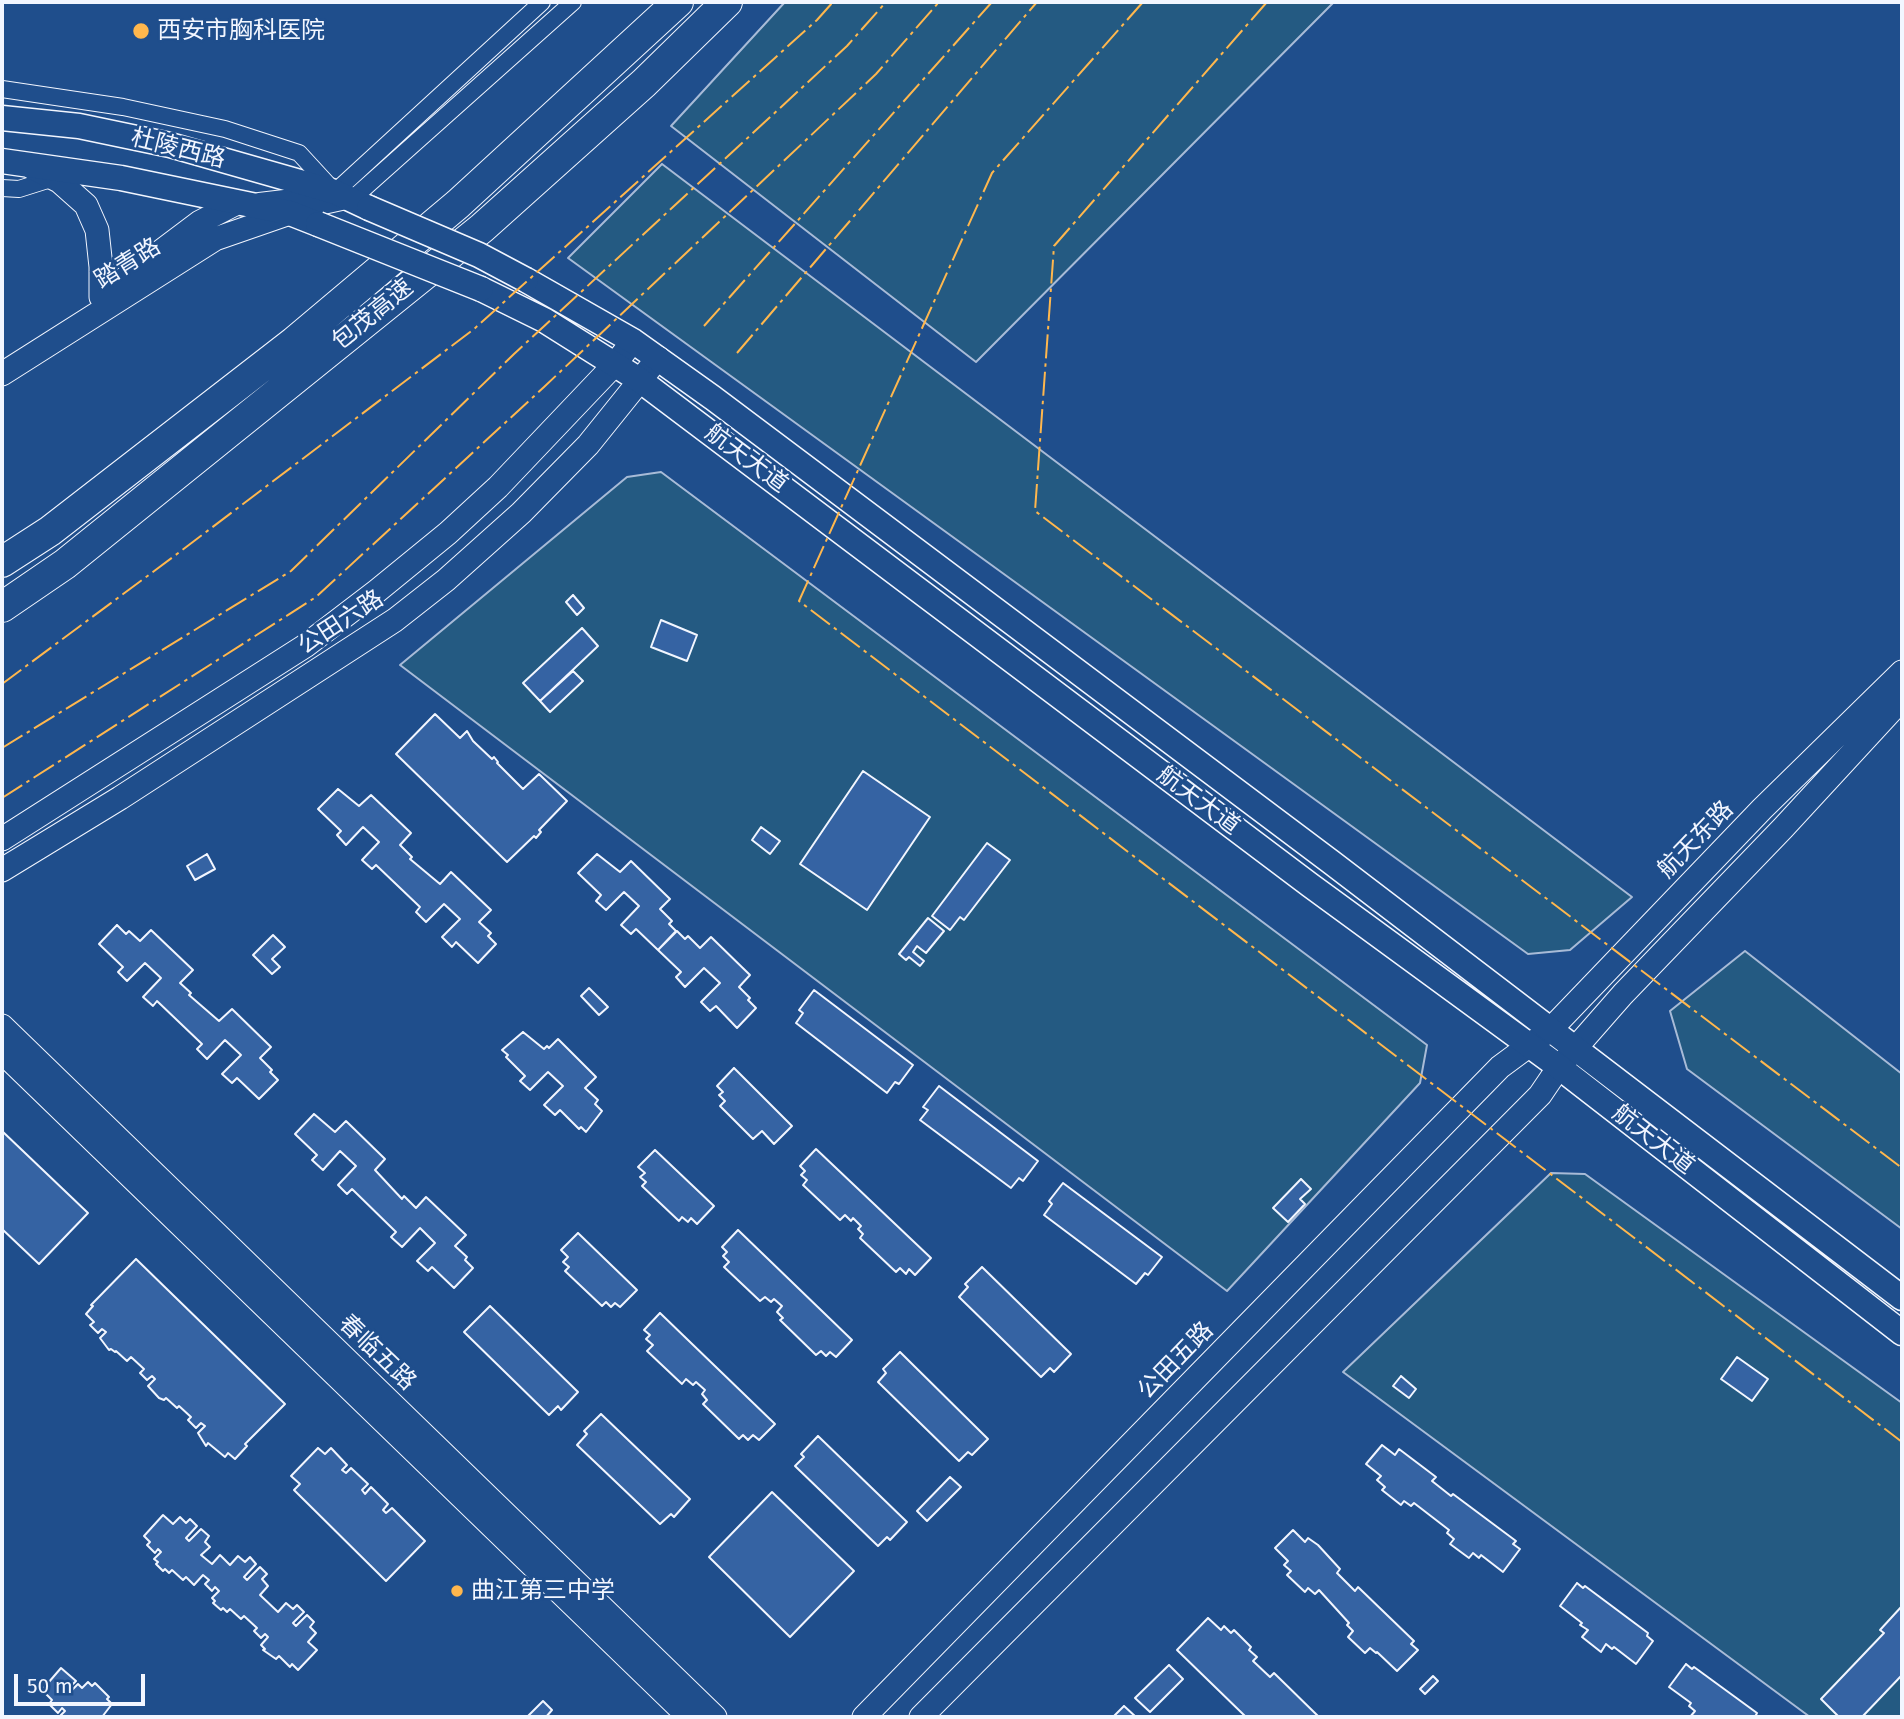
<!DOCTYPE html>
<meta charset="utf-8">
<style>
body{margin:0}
#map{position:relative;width:1904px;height:1719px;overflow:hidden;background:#1f4e8c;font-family:"Fira Sans",sans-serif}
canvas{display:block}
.frame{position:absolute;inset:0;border:4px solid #f2f6ff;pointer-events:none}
.scale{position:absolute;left:14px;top:1674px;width:131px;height:32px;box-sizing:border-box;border:4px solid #f2f6ff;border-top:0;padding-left:9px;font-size:21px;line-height:24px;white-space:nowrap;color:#f2f6ff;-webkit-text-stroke:5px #1f4e8c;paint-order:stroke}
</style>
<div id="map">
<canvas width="1904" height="1719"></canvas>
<div class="frame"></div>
<div class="scale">50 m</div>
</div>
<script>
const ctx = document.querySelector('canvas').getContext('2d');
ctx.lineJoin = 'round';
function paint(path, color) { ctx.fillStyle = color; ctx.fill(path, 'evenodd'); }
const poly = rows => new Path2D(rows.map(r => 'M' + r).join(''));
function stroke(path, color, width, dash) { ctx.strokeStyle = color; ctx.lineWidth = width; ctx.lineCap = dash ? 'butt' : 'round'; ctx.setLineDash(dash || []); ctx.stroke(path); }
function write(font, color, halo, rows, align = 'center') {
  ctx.font = font + ' "Fira Sans","Noto Sans SC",sans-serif'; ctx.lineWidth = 5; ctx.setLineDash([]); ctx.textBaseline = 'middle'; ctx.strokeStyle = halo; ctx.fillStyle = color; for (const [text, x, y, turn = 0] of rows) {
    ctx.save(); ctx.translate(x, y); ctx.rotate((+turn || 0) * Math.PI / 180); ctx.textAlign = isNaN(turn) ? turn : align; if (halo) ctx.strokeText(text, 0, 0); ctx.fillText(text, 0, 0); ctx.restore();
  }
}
const green = poly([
 [785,2,1334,2,976,362,671,126,785,2],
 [662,164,1632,897,1570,950,1528,954,568,258,662,164],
 [661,472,1427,1045,1420,1083,1227,1291,400,665,627,477,661,472],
 [1745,951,1902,1074,1902,1229,1687,1069,1670,1011,1745,951],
 [1551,1173,1585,1174,1902,1403,1902,1717,1810,1717,1343,1372,1551,1173]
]);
paint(green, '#245a82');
stroke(green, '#a8bbd7', 2);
const building = poly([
 [573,595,584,608,577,615,566,602,573,595],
 [661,620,697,635,687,661,651,647,661,620],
 [582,628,598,646,540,701,523,683,582,628],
 [573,671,583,681,550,712,540,701,573,671],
 [435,714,460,738,467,731,473,741,492,759,494,757,498,762,497,763,523,789,539,774,567,801,539,830,541,832,536,838,534,836,507,862,396,754,435,714],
 [863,771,930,817,867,910,800,864,863,771],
 [338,789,359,806,371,795,411,833,400,845,412,857,410,859,440,884,451,872,491,910,479,922,491,933,488,936,496,944,478,963,456,942,452,947,442,937,460,919,444,904,426,922,416,912,420,907,376,865,372,869,362,860,379,842,363,827,346,845,337,835,341,831,318,809,338,789],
 [761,827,780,841,770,854,752,840,761,827],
 [987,843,1010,860,964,920,960,917,950,930,932,916,987,843],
 [207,854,215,869,195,880,187,866,207,854],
 [597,854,620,872,631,861,670,899,660,909,672,921,669,924,676,931,658,950,636,929,631,934,621,925,639,906,624,892,606,910,596,901,601,895,578,873,597,854],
 [928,918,944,931,926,953,917,946,913,952,924,961,920,966,909,957,906,960,899,954,928,918],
 [117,925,126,934,129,931,140,941,151,930,193,970,180,983,191,993,189,995,219,1021,232,1009,271,1047,260,1058,272,1070,270,1072,278,1080,259,1099,237,1078,232,1083,222,1074,241,1055,225,1040,207,1059,197,1049,202,1044,157,1001,153,1006,143,997,161,978,145,963,127,981,118,972,123,967,99,944,117,925],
 [677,931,685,939,688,936,700,948,711,937,750,975,739,987,750,998,748,1000,756,1008,737,1028,716,1006,710,1011,701,1002,720,983,704,968,685,987,676,977,681,972,658,950,677,931],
 [273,935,285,947,272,959,280,967,272,974,253,955,273,935],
 [589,988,608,1007,599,1015,581,996,589,988],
 [814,990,913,1065,899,1084,895,1082,887,1093,796,1023,803,1013,799,1010,814,990],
 [523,1032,544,1049,547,1046,549,1048,558,1039,596,1077,585,1088,598,1100,595,1104,602,1111,586,1132,581,1127,579,1129,560,1110,555,1115,544,1105,563,1086,548,1072,530,1090,520,1081,525,1076,506,1057,508,1055,502,1050,523,1032],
 [734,1068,792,1126,774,1144,762,1131,753,1139,720,1106,725,1101,719,1095,723,1092,717,1086,734,1068],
 [939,1086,1038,1161,1023,1181,1019,1178,1011,1188,920,1120,928,1110,923,1107,939,1086],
 [314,1114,335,1132,346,1121,385,1159,375,1170,402,1199,404,1196,416,1208,426,1197,466,1235,455,1246,467,1257,465,1260,473,1268,454,1288,432,1267,428,1271,417,1261,435,1243,420,1228,402,1247,391,1237,396,1232,352,1189,347,1194,338,1185,356,1166,340,1151,323,1170,312,1160,317,1155,295,1134,314,1114],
 [2,1131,88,1213,39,1264,2,1229,2,1131],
 [816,1149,931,1258,915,1275,909,1269,906,1274,900,1268,896,1272,860,1238,863,1234,858,1229,861,1226,853,1218,851,1221,845,1215,840,1220,803,1185,807,1180,801,1175,805,1171,800,1166,816,1149],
 [655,1150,714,1206,697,1224,691,1218,688,1222,682,1217,679,1221,642,1186,646,1182,640,1177,645,1173,638,1167,655,1150],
 [1301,1179,1311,1189,1300,1199,1305,1204,1288,1222,1273,1208,1301,1179],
 [1063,1183,1162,1257,1148,1275,1145,1273,1136,1284,1044,1215,1052,1204,1049,1201,1063,1183],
 [738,1230,852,1340,836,1357,830,1352,826,1356,821,1351,816,1355,780,1320,783,1318,777,1312,782,1306,774,1299,771,1302,765,1297,760,1301,724,1267,729,1262,723,1256,727,1252,722,1247,738,1230],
 [578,1233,637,1290,620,1307,615,1303,611,1307,606,1302,602,1306,565,1271,569,1267,563,1262,568,1257,561,1250,578,1233],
 [136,1259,285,1404,245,1444,247,1446,235,1459,228,1453,225,1457,208,1443,206,1446,198,1433,205,1426,201,1423,196,1428,188,1420,191,1417,179,1406,177,1408,166,1398,164,1400,159,1398,148,1386,155,1379,152,1376,147,1380,140,1373,144,1369,131,1357,127,1361,116,1351,115,1352,111,1349,109,1350,100,1338,106,1332,102,1329,98,1333,90,1325,94,1322,86,1314,93,1306,91,1305,136,1259],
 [982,1267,1071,1354,1054,1372,1050,1368,1041,1377,959,1297,968,1287,965,1284,982,1267],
 [490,1306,578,1392,561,1410,558,1406,549,1415,464,1332,490,1306],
 [660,1313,775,1424,759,1440,753,1435,748,1440,743,1435,739,1439,703,1404,707,1400,702,1394,705,1390,696,1382,693,1385,686,1379,682,1384,647,1351,653,1345,646,1339,650,1335,644,1330,660,1313],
 [900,1352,988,1439,972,1455,968,1452,959,1461,878,1382,886,1373,883,1369,900,1352],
 [1737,1357,1768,1379,1752,1401,1721,1379,1737,1357],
 [1401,1376,1416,1389,1409,1398,1393,1386,1401,1376],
 [601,1414,690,1499,674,1517,671,1514,660,1524,577,1445,587,1434,584,1431,601,1414],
 [818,1436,907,1522,890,1540,887,1537,878,1546,795,1466,804,1457,801,1454,818,1436],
 [1382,1445,1395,1455,1399,1449,1436,1477,1432,1481,1451,1496,1453,1494,1516,1541,1513,1544,1520,1549,1503,1572,1481,1555,1479,1558,1473,1553,1469,1558,1450,1544,1454,1539,1447,1533,1449,1530,1414,1503,1411,1506,1404,1501,1401,1505,1382,1490,1385,1487,1377,1480,1381,1476,1366,1464,1382,1445],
 [318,1448,325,1454,331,1448,347,1465,342,1470,346,1473,351,1468,368,1484,362,1490,365,1494,371,1487,388,1504,383,1510,386,1513,392,1508,425,1541,386,1581,294,1490,300,1484,291,1476,318,1448],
 [950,1477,961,1487,927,1521,917,1511,950,1477],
 [772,1492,854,1571,790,1637,709,1557,772,1492],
 [163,1515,173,1524,180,1517,186,1523,190,1519,197,1526,186,1538,189,1541,201,1529,209,1536,205,1542,210,1547,201,1555,212,1564,220,1555,230,1565,238,1556,245,1562,250,1557,256,1564,244,1577,247,1580,260,1567,267,1574,262,1579,268,1586,260,1595,278,1612,286,1603,293,1609,297,1605,304,1612,293,1623,296,1626,307,1615,314,1622,310,1627,316,1633,308,1642,317,1650,298,1670,292,1664,290,1667,279,1656,276,1659,263,1650,265,1649,261,1645,268,1637,265,1634,261,1638,254,1631,257,1628,244,1616,241,1619,230,1609,227,1612,223,1608,221,1610,213,1603,215,1601,212,1598,219,1591,215,1587,212,1591,205,1584,209,1580,203,1575,194,1585,186,1577,183,1580,172,1570,169,1573,165,1569,163,1571,156,1564,158,1562,154,1559,161,1552,158,1549,155,1553,147,1545,150,1542,144,1536,163,1515],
 [1293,1530,1305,1542,1308,1538,1318,1545,1340,1569,1337,1573,1355,1591,1358,1587,1414,1641,1411,1644,1418,1650,1397,1671,1377,1652,1376,1653,1370,1648,1365,1653,1348,1637,1353,1631,1347,1625,1349,1623,1319,1590,1315,1594,1308,1588,1305,1592,1287,1575,1291,1571,1284,1565,1288,1561,1275,1548,1293,1530],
 [1577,1583,1583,1588,1585,1586,1648,1633,1647,1636,1653,1641,1636,1664,1614,1647,1612,1649,1606,1644,1601,1652,1582,1637,1588,1630,1580,1625,1582,1623,1560,1606,1577,1583],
 [1902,1606,1902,1675,1862,1717,1839,1717,1821,1699,1884,1633,1880,1630,1902,1606],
 [1208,1618,1221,1630,1224,1626,1231,1633,1234,1630,1251,1647,1249,1650,1257,1657,1253,1661,1270,1677,1274,1673,1319,1717,1246,1717,1177,1650,1208,1618],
 [1686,1664,1692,1669,1694,1667,1757,1713,1755,1717,1690,1717,1695,1711,1689,1706,1691,1703,1669,1687,1686,1664],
 [1169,1665,1183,1679,1150,1712,1135,1698,1169,1665],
 [61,1668,76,1681,68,1689,70,1692,78,1684,82,1688,88,1682,92,1686,95,1683,109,1697,107,1699,112,1704,102,1717,59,1717,65,1711,62,1708,58,1713,49,1704,52,1700,42,1690,61,1668],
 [1433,1676,1438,1681,1425,1694,1420,1689,1433,1676],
 [543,1701,552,1710,546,1717,527,1717,543,1701],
 [1124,1706,1136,1717,1113,1717,1124,1706]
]);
paint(building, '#3563a3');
stroke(building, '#f2f6ff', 2);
const street = poly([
 [2,89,123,107,225,129,299,153,333,190],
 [2,188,19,189,57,177],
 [259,201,335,192,542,2],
 [292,213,351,200,573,2]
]);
const secondary = poly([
 [33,168,59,181,86,205,97,230,101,267,101,297],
 [107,292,200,222,237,203],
 [2,374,215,239,290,213],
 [2,839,305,646,377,591,448,533,498,487,615,364,633,341],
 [2,870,120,798,395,620,446,580,521,513,588,445,658,358],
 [2,1026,715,1717],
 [2,1052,689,1717],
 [864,1717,1500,1067,1550,1030,1762,809,1902,672],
 [921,1717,1540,1095,1559,1067,1623,994,1783,828,1902,699]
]);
const primary = poly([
 [2,118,79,126,170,145,335,192,369,208],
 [2,161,121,178,290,213,318,224],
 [526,280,633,341,713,398,1331,862,1902,1298],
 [481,289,544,320,641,381,1310,885,1559,1067,1902,1333]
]);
const highway = poly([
 [2,562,50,531,294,342,458,204,678,2],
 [2,607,65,564,482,228,644,83,727,2]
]);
stroke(street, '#f2f6ff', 18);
stroke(secondary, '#f2f6ff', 25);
stroke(primary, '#f2f6ff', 27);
stroke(highway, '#f2f6ff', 32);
stroke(street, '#1f4e8c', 16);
stroke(secondary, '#1f4e8c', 23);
stroke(primary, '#1f4e8c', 24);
stroke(highway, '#1f4e8c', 30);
const primaryBridge = poly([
 [369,208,479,255,526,280],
 [318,224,481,289]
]);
stroke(primaryBridge, '#f2f6ff', 27, []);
stroke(primaryBridge, '#1f4e8c', 24);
stroke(poly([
 [1143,2,992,173,799,601,1902,1442],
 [1267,2,1054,246,1035,511,1902,1168],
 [704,326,992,2],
 [737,353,1037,2],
 [2,684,173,557,474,329,817,20,833,2],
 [2,748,291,571,514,354,847,46,886,2],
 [2,798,316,597,544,387,876,74,939,2]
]), '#ffb74d', 2, [24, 5, 3.5, 5]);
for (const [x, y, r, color] of [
 [141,31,9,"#ffb74d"],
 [457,1591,7,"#ffb74d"]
]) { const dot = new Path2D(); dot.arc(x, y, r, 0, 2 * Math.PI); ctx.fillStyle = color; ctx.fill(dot); stroke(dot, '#1f4e8c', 2.5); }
write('24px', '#f2f6ff', '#1f4e8c', [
 ["西安市胸科医院",157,31],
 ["曲江第三中学",471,1591]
], 'left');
write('24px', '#f2f6ff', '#1f4e8c', [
 ["杜陵西路",178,149,14],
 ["踏青路",128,264,-32],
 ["包茂高速",373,315,-39],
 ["航天大道",746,459,37],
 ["公田六路",341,623,-33],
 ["航天大道",1198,801,37],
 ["航天东路",1696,840,-46],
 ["航天大道",1653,1140,38],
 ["春临五路",377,1353,44],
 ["公田五路",1176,1361,-46]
]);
</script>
